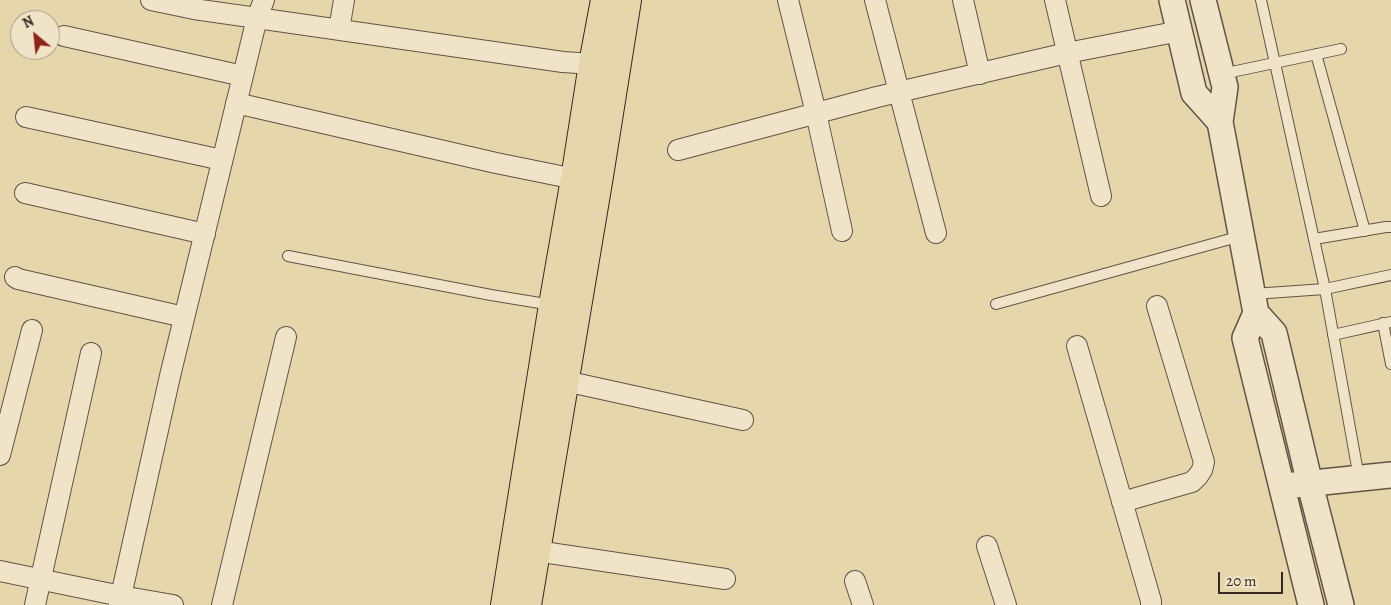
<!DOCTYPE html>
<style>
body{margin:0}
#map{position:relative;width:1391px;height:605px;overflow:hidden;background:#e6d6ab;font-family:Alegreya,serif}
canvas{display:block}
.north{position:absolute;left:10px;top:10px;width:50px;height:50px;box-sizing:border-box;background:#efe4c8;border:1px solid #a59986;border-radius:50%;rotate:332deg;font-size:14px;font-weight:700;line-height:20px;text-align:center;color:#362823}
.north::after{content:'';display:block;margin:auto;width:18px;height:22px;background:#8f2418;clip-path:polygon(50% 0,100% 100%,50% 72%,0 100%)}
.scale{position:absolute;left:1218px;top:572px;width:65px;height:22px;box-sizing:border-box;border:2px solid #362823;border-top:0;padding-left:6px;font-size:15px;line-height:18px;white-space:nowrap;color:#362823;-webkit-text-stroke:4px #efe4c8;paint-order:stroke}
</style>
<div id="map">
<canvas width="1391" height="605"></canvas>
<div class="north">N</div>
<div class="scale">20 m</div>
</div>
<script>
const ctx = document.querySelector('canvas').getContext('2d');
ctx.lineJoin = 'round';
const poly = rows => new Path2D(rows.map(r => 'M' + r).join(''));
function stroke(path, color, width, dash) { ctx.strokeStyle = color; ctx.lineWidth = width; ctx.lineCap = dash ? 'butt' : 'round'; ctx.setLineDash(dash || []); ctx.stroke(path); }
const service = poly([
 [1261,0,1325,289,1359,478],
 [1316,54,1365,231],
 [1222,74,1341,49],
 [1314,239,1386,227,1391,227],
 [288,256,491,295,552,305],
 [1253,294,1325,289,1391,275],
 [996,304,1241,236],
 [1383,323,1391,364],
 [1333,335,1391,322]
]);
const minor = poly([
 [151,0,194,9,257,18,264,0],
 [788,0,816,113,842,231],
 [875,0,936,233],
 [963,0,980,74],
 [1055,0,1101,196],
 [339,30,344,0],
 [64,36,243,76],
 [236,103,496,163,575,179],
 [26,117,222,160],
 [678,150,877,97,1067,53,1180,31],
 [25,193,205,234],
 [15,277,18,279,184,317],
 [1077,346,1151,601,1151,605],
 [565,381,743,420],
 [0,455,32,330],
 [1122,502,1192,482,1198,476,1202,470,1204,462,1157,306],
 [987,546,1006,605],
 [536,551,725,579],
 [0,571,121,596,173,605],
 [855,581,863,605],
 [35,605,91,353],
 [119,605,170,376,257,18,563,62,593,64],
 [222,605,286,337]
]);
const tertiary = poly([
 [1172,0,1194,93,1220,122],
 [1203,0,1225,87,1220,122,1256,313,1245,338,1311,605],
 [1256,313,1274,333,1310,484,1341,605],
 [1294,485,1391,475]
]);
const primary = poly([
 [505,605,553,305,575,179,593,64,605,0],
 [527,605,599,176,627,0]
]);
stroke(service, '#625445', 12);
stroke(minor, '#625445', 22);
stroke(tertiary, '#625445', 28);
stroke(primary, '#362823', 30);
stroke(service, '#efe4c8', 10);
stroke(minor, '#efe4c8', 20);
stroke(tertiary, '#efe4c8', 25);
stroke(primary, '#e6d6ab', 28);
</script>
